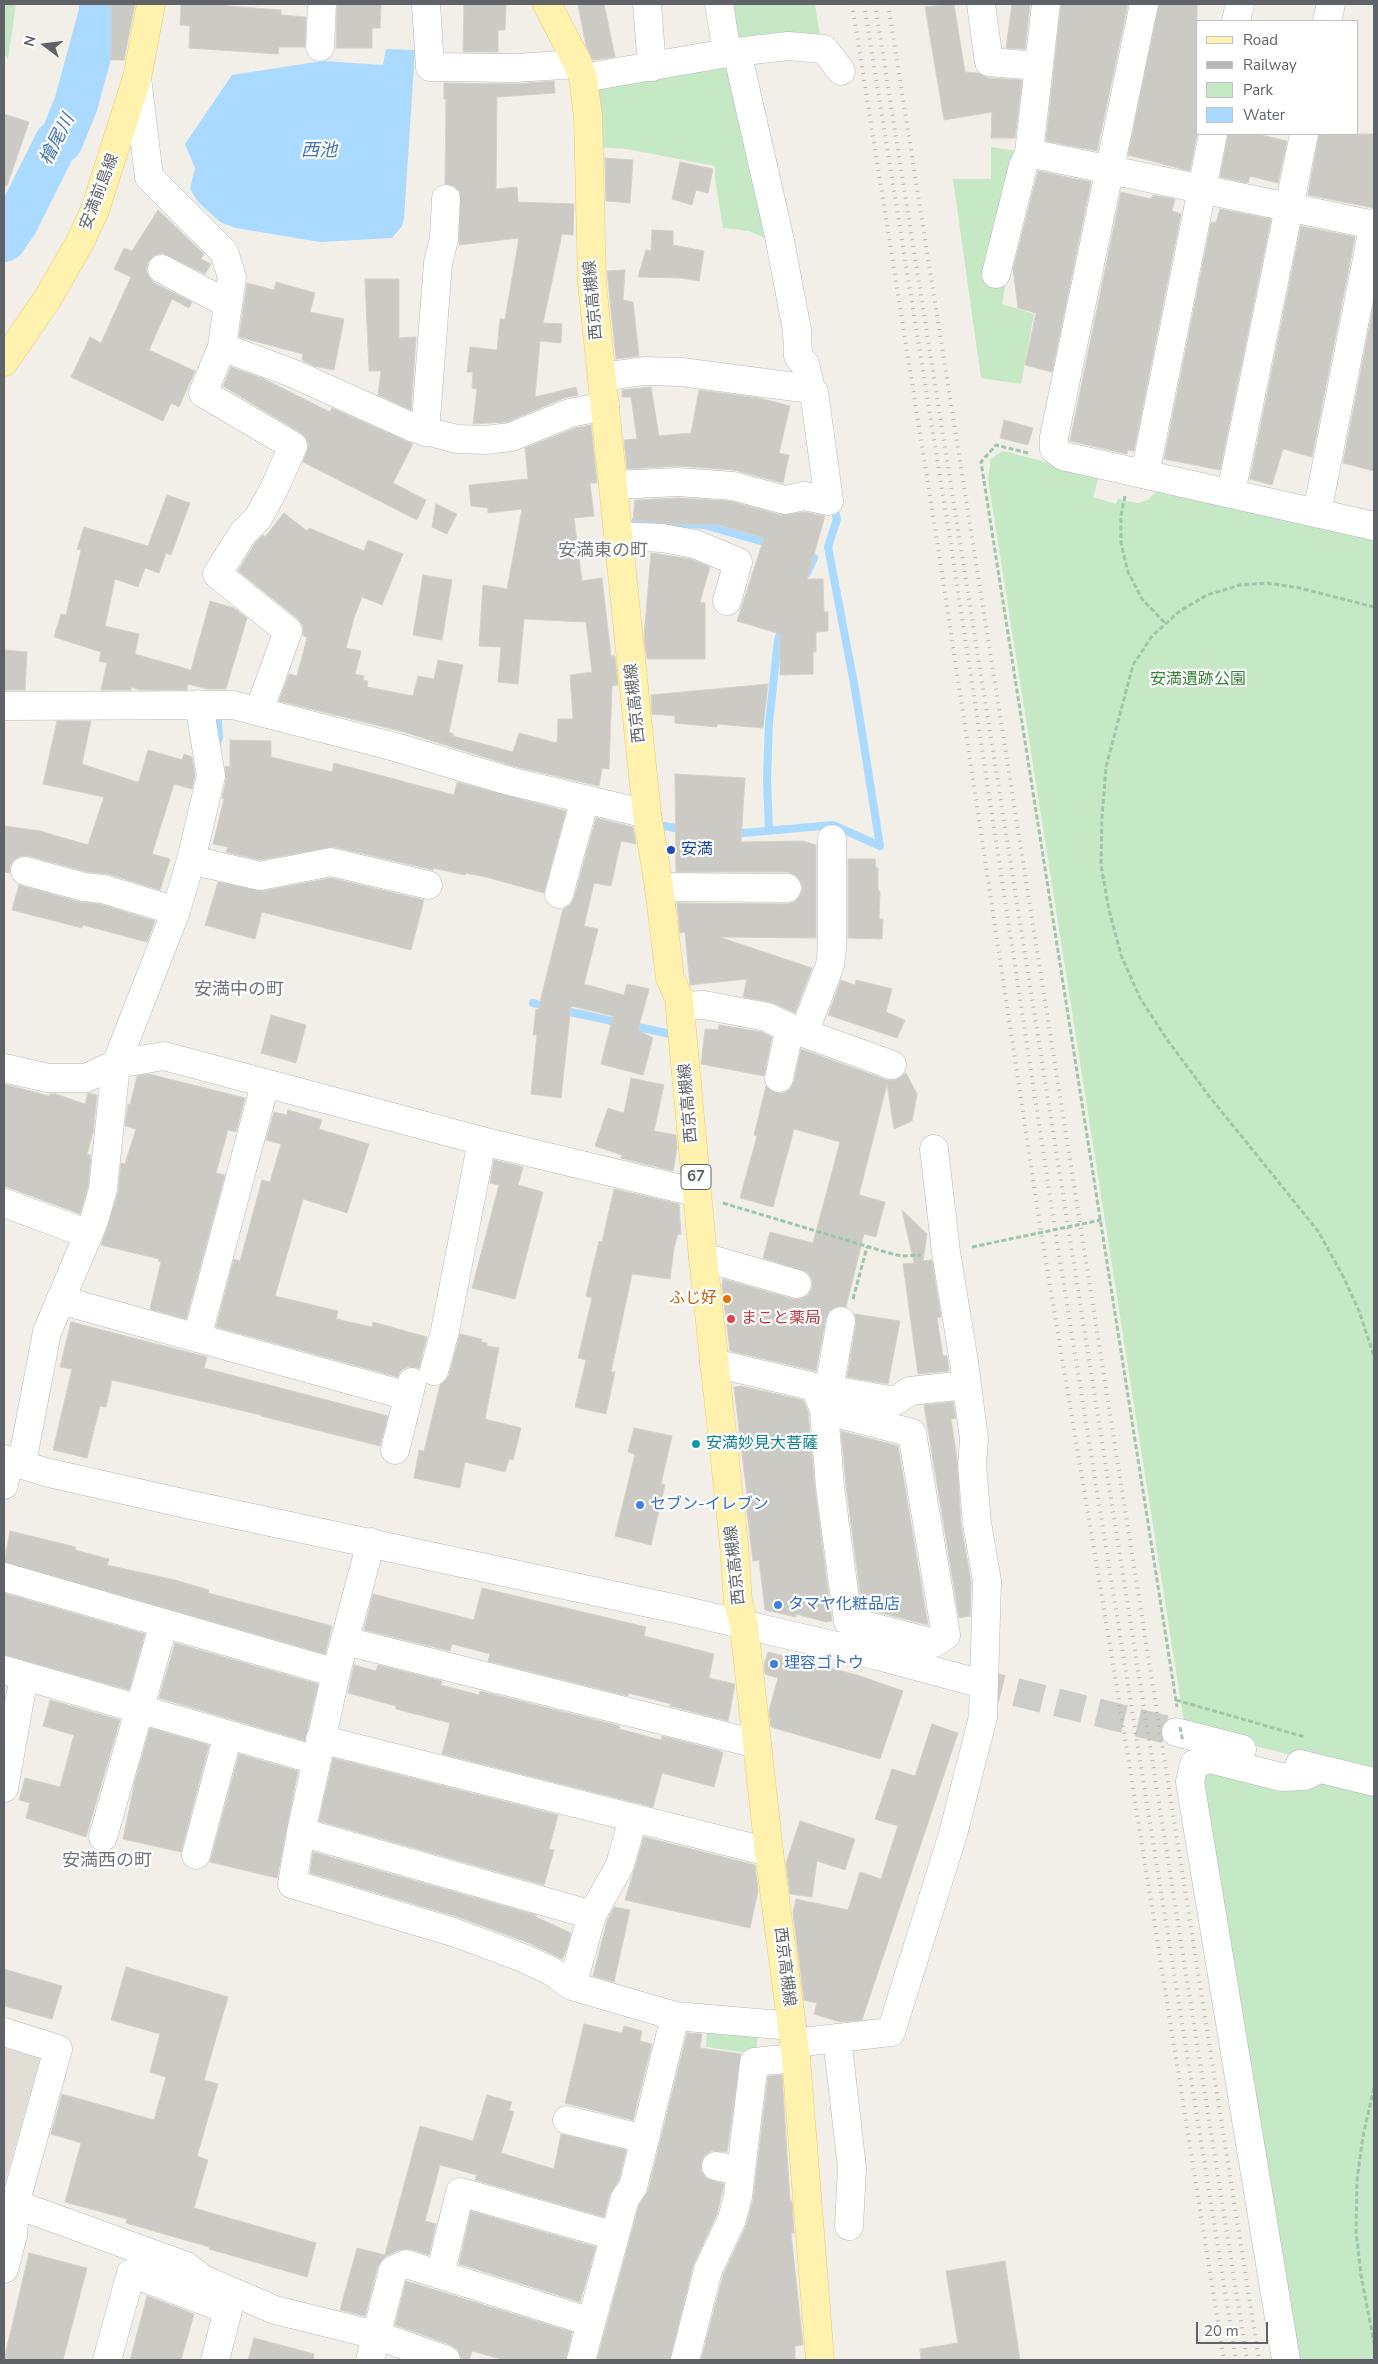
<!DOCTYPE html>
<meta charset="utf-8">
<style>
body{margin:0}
#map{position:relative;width:1378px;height:2364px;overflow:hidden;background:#f1efe8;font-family:"Nunito Sans",sans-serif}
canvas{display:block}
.frame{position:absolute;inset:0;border:5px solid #5f6368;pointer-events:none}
.legend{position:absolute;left:1196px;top:20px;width:162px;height:115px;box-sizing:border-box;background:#fff;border:1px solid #bfc1c3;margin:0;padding:6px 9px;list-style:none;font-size:15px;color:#5f6368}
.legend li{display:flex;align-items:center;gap:10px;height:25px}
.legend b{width:25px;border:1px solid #bfc1c3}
.north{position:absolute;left:20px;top:20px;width:50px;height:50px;-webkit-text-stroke:4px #fff;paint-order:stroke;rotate:285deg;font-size:14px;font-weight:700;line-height:20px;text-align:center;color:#5f6368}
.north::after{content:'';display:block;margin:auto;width:18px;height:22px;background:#5f6368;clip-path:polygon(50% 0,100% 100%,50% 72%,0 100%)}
.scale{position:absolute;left:1196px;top:2322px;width:72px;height:22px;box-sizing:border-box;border:2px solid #5f6368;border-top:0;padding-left:6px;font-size:15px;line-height:18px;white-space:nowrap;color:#5f6368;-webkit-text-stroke:4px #fff;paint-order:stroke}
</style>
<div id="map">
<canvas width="1378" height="2364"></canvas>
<div class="frame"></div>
<ul class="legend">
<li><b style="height:6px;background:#fff2af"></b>Road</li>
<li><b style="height:6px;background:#b6b7b8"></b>Railway</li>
<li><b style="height:14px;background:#c5e8c5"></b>Park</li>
<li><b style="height:14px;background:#aadaff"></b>Water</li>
</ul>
<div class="north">N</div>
<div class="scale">20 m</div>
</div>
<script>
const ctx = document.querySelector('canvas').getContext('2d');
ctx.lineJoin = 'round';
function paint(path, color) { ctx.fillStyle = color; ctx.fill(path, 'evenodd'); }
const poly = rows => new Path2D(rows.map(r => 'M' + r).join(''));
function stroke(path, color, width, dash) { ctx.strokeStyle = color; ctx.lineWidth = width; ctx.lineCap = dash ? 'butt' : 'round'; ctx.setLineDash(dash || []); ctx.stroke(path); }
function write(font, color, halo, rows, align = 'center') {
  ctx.font = font + ' "Nunito Sans","Noto Sans JP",sans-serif'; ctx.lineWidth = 4.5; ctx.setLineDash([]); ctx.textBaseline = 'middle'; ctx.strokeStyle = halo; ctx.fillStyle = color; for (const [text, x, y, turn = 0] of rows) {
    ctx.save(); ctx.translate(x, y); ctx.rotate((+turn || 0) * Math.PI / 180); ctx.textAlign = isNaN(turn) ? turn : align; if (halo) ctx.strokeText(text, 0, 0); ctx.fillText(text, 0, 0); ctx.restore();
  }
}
paint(poly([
 [4,2044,41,2056,4,2186]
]), '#e1ded6');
paint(poly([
 [4,4,16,4,8,59,4,53],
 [729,4,815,4,820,38,735,43],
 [728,60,767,239,749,231,723,228,715,179,715,166,627,149,599,147,597,81],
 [991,147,1017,151,1006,282,1002,304,1034,314,1021,384,981,378,953,179,991,179],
 [1003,451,1099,476,1093,497,1116,504,1118,499,1138,503,1148,500,1158,490,1374,537,1374,1772,1334,1766,1185,1728,988,479,991,458],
 [1204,1771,1327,1782,1374,1792,1374,2360,1292,2360,1199,1778],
 [707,2030,757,2033,757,2049,742,2052,706,2047]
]), '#c5e8c5');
paint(poly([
 [386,49,415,50,404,219,402,226,392,238,320,242,236,228,220,222,198,202,190,189,195,168,185,144,232,75,322,61,383,65],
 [212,717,240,717,222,720,223,738,220,746]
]), '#aadaff');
stroke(poly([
 [635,522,704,525,771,544],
 [805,555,814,558,807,573],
 [664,826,686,830],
 [769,831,767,779,769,723,778,640,783,624],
 [732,834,833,825,880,846,855,689,828,547,837,519,833,505],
 [533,1003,548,1007],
 [562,1010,670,1034]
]), '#aadaff', 8);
stroke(poly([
 [4,240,16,223,56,143,61,141,76,104,101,12,101,4]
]), '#aadaff', 44);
const building = poly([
 [111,4,135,4,124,60,111,60,111,4],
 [181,4,227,4,227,6,281,10,281,15,306,17,305,47,279,47,278,54,189,48,190,26,180,25,181,4],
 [337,4,381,4,380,28,372,28,372,48,336,48,337,4],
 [464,4,506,4,505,30,498,30,498,52,463,52,464,4],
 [578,4,604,4,615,57,593,60,586,46,578,4],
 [954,4,965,72,978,73,988,78,1022,80,1015,138,991,138,992,112,944,120,925,7,954,4],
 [1012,4,1030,4,1025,49,1006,48,1012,4],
 [1061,4,1128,4,1097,151,1046,141,1061,4],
 [1159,4,1197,4,1197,134,1190,171,1128,155,1159,4],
 [554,81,555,93,497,97,496,189,517,187,518,202,574,204,573,235,562,234,543,323,562,324,561,343,540,341,535,397,576,387,578,395,564,398,507,422,473,424,477,389,472,388,473,372,467,372,470,347,497,350,500,319,505,319,519,238,459,245,460,192,454,186,445,184,446,99,444,99,444,83,515,84,554,81],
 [4,114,29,122,7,186,4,185,4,114],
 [1228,134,1257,134,1287,141,1278,183,1250,176,1248,183,1220,177,1228,134],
 [1319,134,1374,134,1374,208,1308,195,1319,134],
 [605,158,633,160,630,203,606,201,605,158],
 [680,162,713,169,708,193,696,190,692,205,672,199,680,162],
 [1038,171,1091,182,1052,372,1025,365,1036,313,1018,308,1013,269,1038,171],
 [1121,192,1151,199,1153,195,1175,199,1172,211,1181,214,1134,451,1128,450,1127,454,1070,441,1121,192],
 [1220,209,1271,219,1220,470,1164,459,1211,222,1216,223,1220,209],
 [158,210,204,254,201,259,211,264,205,274,162,253,154,256,148,262,146,270,149,277,154,283,192,302,189,308,172,299,149,350,195,371,179,407,171,403,163,421,71,377,90,337,101,343,131,277,114,269,124,248,132,251,158,210],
 [1301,226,1355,237,1312,457,1283,449,1272,485,1250,479,1301,226],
 [652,230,673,231,673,245,704,251,699,281,681,278,638,277,646,250,651,251,652,230],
 [625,270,623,300,633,302,639,356,616,359,607,271,625,270],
 [365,279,399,279,399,338,416,337,411,410,378,395,381,371,369,371,365,279],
 [276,282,315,293,310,312,344,319,334,370,314,366,302,360,303,354,239,337,247,283,274,290,276,282],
 [1374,303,1374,471,1343,463,1374,303],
 [231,367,264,379,330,412,332,408,413,444,393,483,426,500,417,520,303,462,309,445,306,438,301,433,223,386,231,367],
 [651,387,659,436,691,433,699,390,759,398,790,406,779,453,789,455,783,483,734,470,679,466,627,469,624,440,637,439,631,397,622,397,622,390,651,387],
 [1004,420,1033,428,1028,445,1000,438,1004,420],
 [591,425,597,483,590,483,594,516,574,518,582,581,602,578,611,656,615,656,618,685,612,686,609,769,602,768,599,786,513,766,404,732,279,701,289,674,297,676,307,638,303,635,303,626,298,619,238,571,255,543,263,535,265,537,284,513,307,531,309,528,364,551,368,540,403,554,382,605,362,597,354,618,346,648,361,651,355,674,364,676,363,680,368,681,367,687,413,696,418,676,434,679,438,660,463,665,449,732,454,734,453,736,513,752,519,733,557,743,558,719,573,719,570,675,592,672,586,622,524,619,518,684,498,682,501,647,479,646,483,585,507,589,522,509,488,513,488,508,471,506,469,485,528,479,525,448,575,428,591,425],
 [167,495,190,503,171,555,166,553,159,573,145,568,138,587,115,579,105,626,139,634,135,654,191,670,210,601,234,608,247,618,226,689,208,689,188,684,187,690,140,690,131,687,131,690,101,690,107,663,99,661,101,652,54,637,61,614,66,615,81,550,77,549,84,527,148,546,167,495],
 [678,498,730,501,781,515,804,512,825,516,807,579,823,579,824,612,828,612,828,631,816,632,816,652,813,652,813,674,780,675,780,634,737,621,764,538,719,525,674,524,633,520,635,500,678,498],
 [436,504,457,514,447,534,432,527,436,504],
 [651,553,691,559,710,567,700,602,705,603,705,659,647,659,644,638,651,553],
 [423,575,452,580,442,640,413,635,423,575],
 [4,650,27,652,25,690,4,690,4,650],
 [768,684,763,728,717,724,717,727,675,723,675,716,652,714,651,695,768,684],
 [57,721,91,721,82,764,137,782,139,781,148,750,182,760,184,754,192,757,195,775,192,789,174,784,152,854,170,859,160,890,108,874,87,872,29,856,21,856,14,860,10,866,10,873,4,872,4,826,40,831,88,845,104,797,43,784,57,721],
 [230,740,271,741,271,757,332,772,334,763,454,795,457,782,566,811,544,893,486,877,465,873,465,875,433,868,433,870,334,847,260,860,226,852,228,847,213,844,224,799,222,798,226,779,225,766,230,767,230,740],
 [675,774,745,778,741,842,803,841,816,845,816,938,719,937,812,968,795,1013,770,1002,743,997,747,979,690,985,685,932,680,933,677,903,787,904,794,902,800,896,803,888,800,880,795,875,787,872,676,872,675,774],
 [596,818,633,827,636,844,621,841,611,886,594,883,584,926,598,929,584,984,624,995,627,984,649,989,638,1030,653,1038,643,1075,601,1064,613,1016,571,1006,561,1098,531,1094,537,1035,533,1035,536,1009,538,1010,563,909,570,905,574,898,596,818],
 [848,859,875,859,876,868,878,868,878,891,880,891,879,919,883,919,882,939,848,938,848,859],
 [331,878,424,900,411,950,262,912,255,939,205,925,218,882,263,891,331,878],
 [19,885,80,902,100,904,155,921,147,942,83,925,82,928,12,910,19,885],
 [841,980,855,985,856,980,892,989,886,1012,905,1020,897,1038,828,1015,841,980],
 [271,1015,306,1025,296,1063,261,1053,271,1015],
 [719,1025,762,1032,772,1037,764,1076,701,1064,705,1029,718,1030,719,1025],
 [801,1049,887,1080,895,1080,906,1073,917,1094,912,1121,894,1129,887,1084,859,1195,885,1202,876,1237,864,1234,846,1307,835,1307,829,1311,826,1318,816,1371,730,1351,722,1286,723,1279,793,1299,801,1299,808,1295,812,1289,812,1280,808,1273,763,1258,770,1232,813,1243,840,1142,794,1129,773,1207,740,1198,757,1136,754,1135,766,1086,776,1093,784,1093,790,1089,794,1081,801,1049],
 [149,1074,245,1098,236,1132,228,1130,216,1173,225,1175,186,1319,150,1309,161,1262,158,1261,159,1259,101,1245,118,1193,121,1163,125,1164,136,1129,125,1126,128,1104,130,1105,137,1076,149,1074],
 [631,1078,664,1085,654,1131,676,1135,677,1148,673,1171,621,1158,622,1155,595,1146,608,1108,624,1113,631,1078],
 [4,1084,49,1096,50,1094,56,1094,85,1104,88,1093,97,1095,93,1133,87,1154,91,1155,88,1186,80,1214,4,1186,4,1084],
 [288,1110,322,1120,319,1129,369,1144,347,1213,303,1199,275,1296,338,1311,336,1319,372,1327,373,1322,427,1337,419,1368,407,1367,400,1371,398,1377,216,1327,234,1259,240,1261,262,1180,270,1182,281,1144,266,1140,274,1112,287,1115,288,1110],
 [494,1160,523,1167,518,1185,543,1192,515,1299,472,1288,499,1185,490,1183,494,1160],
 [614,1189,679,1204,681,1235,678,1234,674,1248,670,1279,632,1274,611,1372,615,1372,606,1414,575,1407,586,1360,578,1358,592,1298,586,1296,599,1241,602,1242,614,1189],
 [902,1210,927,1234,923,1261,932,1260,941,1317,937,1318,943,1356,947,1356,949,1371,918,1374,903,1264,914,1263,902,1210],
 [855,1314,900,1321,888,1384,847,1377,856,1324,855,1314],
 [71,1322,207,1357,204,1368,388,1416,380,1446,261,1416,261,1415,112,1380,106,1407,100,1406,87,1458,53,1450,72,1369,60,1367,71,1322],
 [460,1334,482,1339,481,1342,487,1343,487,1346,499,1348,485,1419,521,1428,513,1460,509,1459,505,1472,465,1462,460,1488,414,1478,419,1450,424,1451,440,1385,449,1375,460,1334],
 [741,1386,803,1400,808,1411,815,1489,832,1621,826,1622,796,1614,796,1617,765,1610,759,1560,753,1561,746,1504,748,1504,734,1387,741,1386],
 [953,1402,956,1418,951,1419,957,1459,961,1524,971,1582,970,1616,959,1618,924,1405,953,1402],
 [634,1428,672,1436,661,1484,665,1485,651,1545,615,1536,635,1454,628,1452,634,1428],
 [841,1431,898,1446,928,1625,862,1608,846,1485,841,1431],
 [10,1531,76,1547,75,1550,109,1559,107,1565,175,1580,209,1590,208,1593,332,1626,325,1654,4,1562,10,1531],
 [482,1588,646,1627,644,1636,714,1654,709,1678,735,1684,728,1721,670,1706,671,1704,628,1693,628,1696,488,1661,490,1654,452,1644,450,1651,364,1630,373,1594,474,1620,482,1588],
 [4,1593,145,1634,129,1690,4,1655,4,1593],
 [175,1643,318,1684,305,1741,159,1698,175,1643],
 [768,1652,857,1675,903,1691,880,1759,771,1727,769,1711,778,1678,765,1674,764,1664,768,1652],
 [354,1665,376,1671,378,1665,442,1681,441,1685,479,1695,480,1691,620,1726,619,1729,661,1740,662,1736,720,1751,723,1753,714,1787,662,1773,653,1807,442,1754,450,1723,396,1709,396,1706,348,1693,354,1665],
 [50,1700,120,1720,86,1837,26,1818,30,1803,19,1800,25,1778,60,1787,74,1735,43,1726,50,1700],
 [932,1724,958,1733,862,2020,840,2022,814,2014,817,2003,804,2000,793,1913,796,1899,848,1910,860,1872,881,1879,898,1826,875,1819,892,1769,915,1776,932,1724],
 [150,1728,209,1745,181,1852,123,1839,135,1781,150,1728],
 [239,1754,298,1771,277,1878,210,1862,239,1754],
 [333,1758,558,1815,549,1849,554,1850,544,1885,319,1821,333,1758],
 [800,1821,855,1839,845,1870,817,1861,812,1897,790,1894,786,1863,800,1821],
 [644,1837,755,1865,758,1891,750,1928,625,1900,644,1837],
 [313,1852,536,1915,536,1917,571,1933,566,1951,562,1959,529,1943,458,1917,310,1873,313,1852],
 [614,1907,630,1910,614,1982,593,1976,607,1921,614,1907],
 [126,1967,228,1997,204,2080,218,2084,197,2156,208,2160,194,2208,316,2243,307,2277,209,2249,209,2247,126,2223,127,2219,65,2202,81,2143,51,2134,62,2094,154,2120,166,2077,150,2072,160,2034,111,2020,126,1967],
 [4,1969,62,1986,52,2019,4,2006,4,1969],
 [584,2024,622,2033,624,2026,642,2031,640,2041,652,2044,633,2120,565,2103,584,2024],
 [687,2033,702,2034,700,2048,741,2054,727,2152,711,2151,704,2156,701,2163,701,2171,706,2178,724,2184,717,2214,693,2266,670,2360,597,2360,639,2205,648,2191,687,2033],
 [782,2075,790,2201,792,2201,794,2233,791,2233,803,2345,795,2346,795,2360,701,2360,723,2275,746,2226,753,2200,768,2076,782,2075],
 [487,2095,512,2102,509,2110,514,2112,501,2153,554,2169,561,2134,626,2150,619,2180,610,2194,604,2217,475,2180,477,2175,440,2165,425,2221,436,2224,429,2255,410,2249,399,2250,386,2256,378,2266,365,2316,340,2310,357,2248,385,2255,420,2126,473,2141,487,2095],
 [471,2211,596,2247,580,2302,459,2264,471,2211],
 [29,2253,87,2268,63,2360,4,2360,29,2253],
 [1005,2261,1020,2360,921,2360,920,2349,958,2343,946,2271,1005,2261],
 [406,2281,572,2332,566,2360,504,2360,472,2351,469,2360,461,2359,458,2350,451,2345,395,2325,406,2281],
 [147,2296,194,2314,181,2360,130,2360,147,2296],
 [254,2338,314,2354,313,2360,248,2360,254,2338]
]);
paint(building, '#cccac5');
stroke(building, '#d6d1c6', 1);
stroke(poly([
 [975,1682,1176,1732]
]), '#ccccc8', 28, [28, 14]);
const minor = poly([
 [426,4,430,67,515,68,578,64],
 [647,4,652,67],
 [719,4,727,53],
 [981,4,989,62,1039,66],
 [1046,4,1029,153,1374,225],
 [1144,4,1054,437,1054,449,1063,456,1374,526],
 [1236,21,1240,4],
 [1327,21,1331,4],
 [320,47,322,4],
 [137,78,149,177,224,252,232,277,228,304],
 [583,78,727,53,788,46,824,49,841,71],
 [162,269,228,304,222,347,203,393,293,446,274,489,258,518,243,533,217,574,288,631,259,711],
 [996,274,1023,166,1029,153],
 [222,347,292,373,414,428,457,439,485,440,511,437,570,413,605,406],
 [602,377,644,371,681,372,811,389],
 [425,432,438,263,444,239,446,199],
 [1145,474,1213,134],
 [614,485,678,482,733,486,785,500,804,496,829,501,814,392,811,389,805,364,798,356,797,330,779,236,737,52],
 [1231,493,1304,134],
 [1317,513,1374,223],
 [619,536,662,538,695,544,738,562,727,601],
 [4,706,233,705,395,747,509,781,647,814],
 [191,860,260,876,331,862,428,885],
 [25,871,84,887,103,889,176,911],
 [659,887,787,888],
 [559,894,585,799],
 [680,1006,704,1005,767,1017,790,1028,892,1065],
 [804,1033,830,965,832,949,832,839],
 [4,1068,48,1078,86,1078,116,1064,164,1056,482,1141,690,1191],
 [779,1078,790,1028],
 [4,1203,88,1234],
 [703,1257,797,1284],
 [60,1300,408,1396],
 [197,1338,265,1084],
 [714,1363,815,1387,824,1410,830,1487,848,1621,934,1643,946,1635,912,1433,824,1410],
 [434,1371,445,1331,482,1141],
 [815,1387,895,1401,910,1391,966,1385],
 [829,1389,841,1321],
 [395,1450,412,1382],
 [4,1459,45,1472,182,1503,677,1609,875,1655,975,1682],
 [22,1463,47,1332,94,1221,103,1189,116,1064,176,911,191,860,211,776,199,704],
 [4,1485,8,1460],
 [371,1542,336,1673,301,1832,592,1915,572,1986,675,2016,792,2026],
 [4,1577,336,1673],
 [345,1641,757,1744],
 [4,1670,316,1760],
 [1176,1732,1242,1749],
 [320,1739,769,1852],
 [1300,1764,1374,1782],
 [4,1788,24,1676],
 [301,1832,292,1884,453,1932,523,1958,551,1971,572,1986],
 [103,1837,164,1623],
 [196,1855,228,1735],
 [592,1915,620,1865,633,1818],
 [4,2032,58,2049,15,2204,13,2235,4,2269],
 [837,2038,852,2168,849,2226],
 [794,2043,891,2032,953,1834,983,1717,987,1581,977,1523,972,1465,974,1439,964,1362,946,1252,934,1149],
 [567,2120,645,2139],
 [716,2166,740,2171],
 [15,2204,186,2266,203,2279,275,2310,376,2335,446,2360],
 [440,2275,460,2192,615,2236],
 [107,2360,131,2273,228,2310,215,2360],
 [370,2360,393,2270,406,2264,591,2322],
 [581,2360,625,2198,633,2187,675,2016],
 [685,2360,708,2270,732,2219,738,2196,754,2062,796,2058],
 [1286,2360,1190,1782,1194,1764,1210,1759,1281,1777,1305,1776,1319,1769]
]);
const major = poly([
 [547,4,578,64,583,78,588,116,592,283,647,814,659,887,670,978,679,998,703,1257,734,1544,738,1602,744,1625,769,1852,796,2058,820,2360],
 [4,362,48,298,80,242,95,210,137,78,151,4]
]);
stroke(minor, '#b5b8bc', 29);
stroke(major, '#f2c960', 29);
stroke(poly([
 [1028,453,996,445,981,462,1177,1707],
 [1125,496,1121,515,1121,543,1128,572,1142,599,1166,624],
 [1374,607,1300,588,1267,583,1240,585,1207,595,1180,611,1152,636,1133,665,1106,767,1102,817,1101,865,1109,910,1121,955,1140,998,1168,1041,1209,1096,1318,1231,1343,1276,1359,1311,1374,1356],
 [723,1203,889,1253,901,1256,921,1255],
 [972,1247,1101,1220],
 [853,1299,867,1247],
 [1176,1700,1305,1737],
 [1374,2088,1363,2136,1357,2180,1356,2232,1361,2275,1374,2343]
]), '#9cc7a9', 3, [5, 2.5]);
stroke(minor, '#fff', 28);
stroke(major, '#fff2af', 28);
stroke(poly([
 [852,4,938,547,1041,1232,1114,1669,1224,2360],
 [864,4,951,545,1055,1229,1236,2360],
 [875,4,1247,2360],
 [888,4,1259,2360]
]), '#b6b7b8', 4, [1, 6]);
stroke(poly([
 [1180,1727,1183,1742]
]), '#9cc7a9', 3, [5, 2.5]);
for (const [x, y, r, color] of [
 [671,850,5,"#1a4fb4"],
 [727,1299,5,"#e8710a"],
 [731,1319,5,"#e0444e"],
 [696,1444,5,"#0f9aa8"],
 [640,1505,5,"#3f7fe0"],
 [778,1605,5,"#3f7fe0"],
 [774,1664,5,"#3f7fe0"]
]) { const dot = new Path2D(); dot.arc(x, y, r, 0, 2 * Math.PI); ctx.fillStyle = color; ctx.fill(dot); stroke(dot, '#fff', 2); }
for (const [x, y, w] of [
 [696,1177,30]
]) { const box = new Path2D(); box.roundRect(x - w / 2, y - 12.5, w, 25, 4); ctx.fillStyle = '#fff'; ctx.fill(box); stroke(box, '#5f6368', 1); }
write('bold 15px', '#5f6368', null, [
 ["67",696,1177]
]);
write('16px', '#5f6368', '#fff', [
 ["安満前島線",100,192,-69],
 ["西京高槻線",594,300,-95],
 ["西京高槻線",636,703,-96],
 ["西京高槻線",689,1103,-95],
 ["西京高槻線",736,1565,-96],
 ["西京高槻線",784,1967,83]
]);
write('16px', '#348238', '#fff', [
 ["安満遺跡公園",1198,680]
]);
write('16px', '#164399', '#fff', [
 ["安満",681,850]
], 'left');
write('16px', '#c56008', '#fff', [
 ["ふじ好",717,1299]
], 'right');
write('16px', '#be3a42', '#fff', [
 ["まこと薬局",741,1319]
], 'left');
write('16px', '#0d838f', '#fff', [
 ["安満妙見大菩薩",706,1444]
], 'left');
write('16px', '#366cbe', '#fff', [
 ["セブン-イレブン",650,1505],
 ["タマヤ化粧品店",788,1605],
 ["理容ゴトウ",784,1664]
], 'left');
write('italic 18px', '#4174aa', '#fff', [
 ["檜尾川",58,140,-63],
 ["西池",319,152]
]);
write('18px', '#70757a', '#fff', [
 ["安満東の町",603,552],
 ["安満中の町",239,991],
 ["安満西の町",107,1862]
]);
</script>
